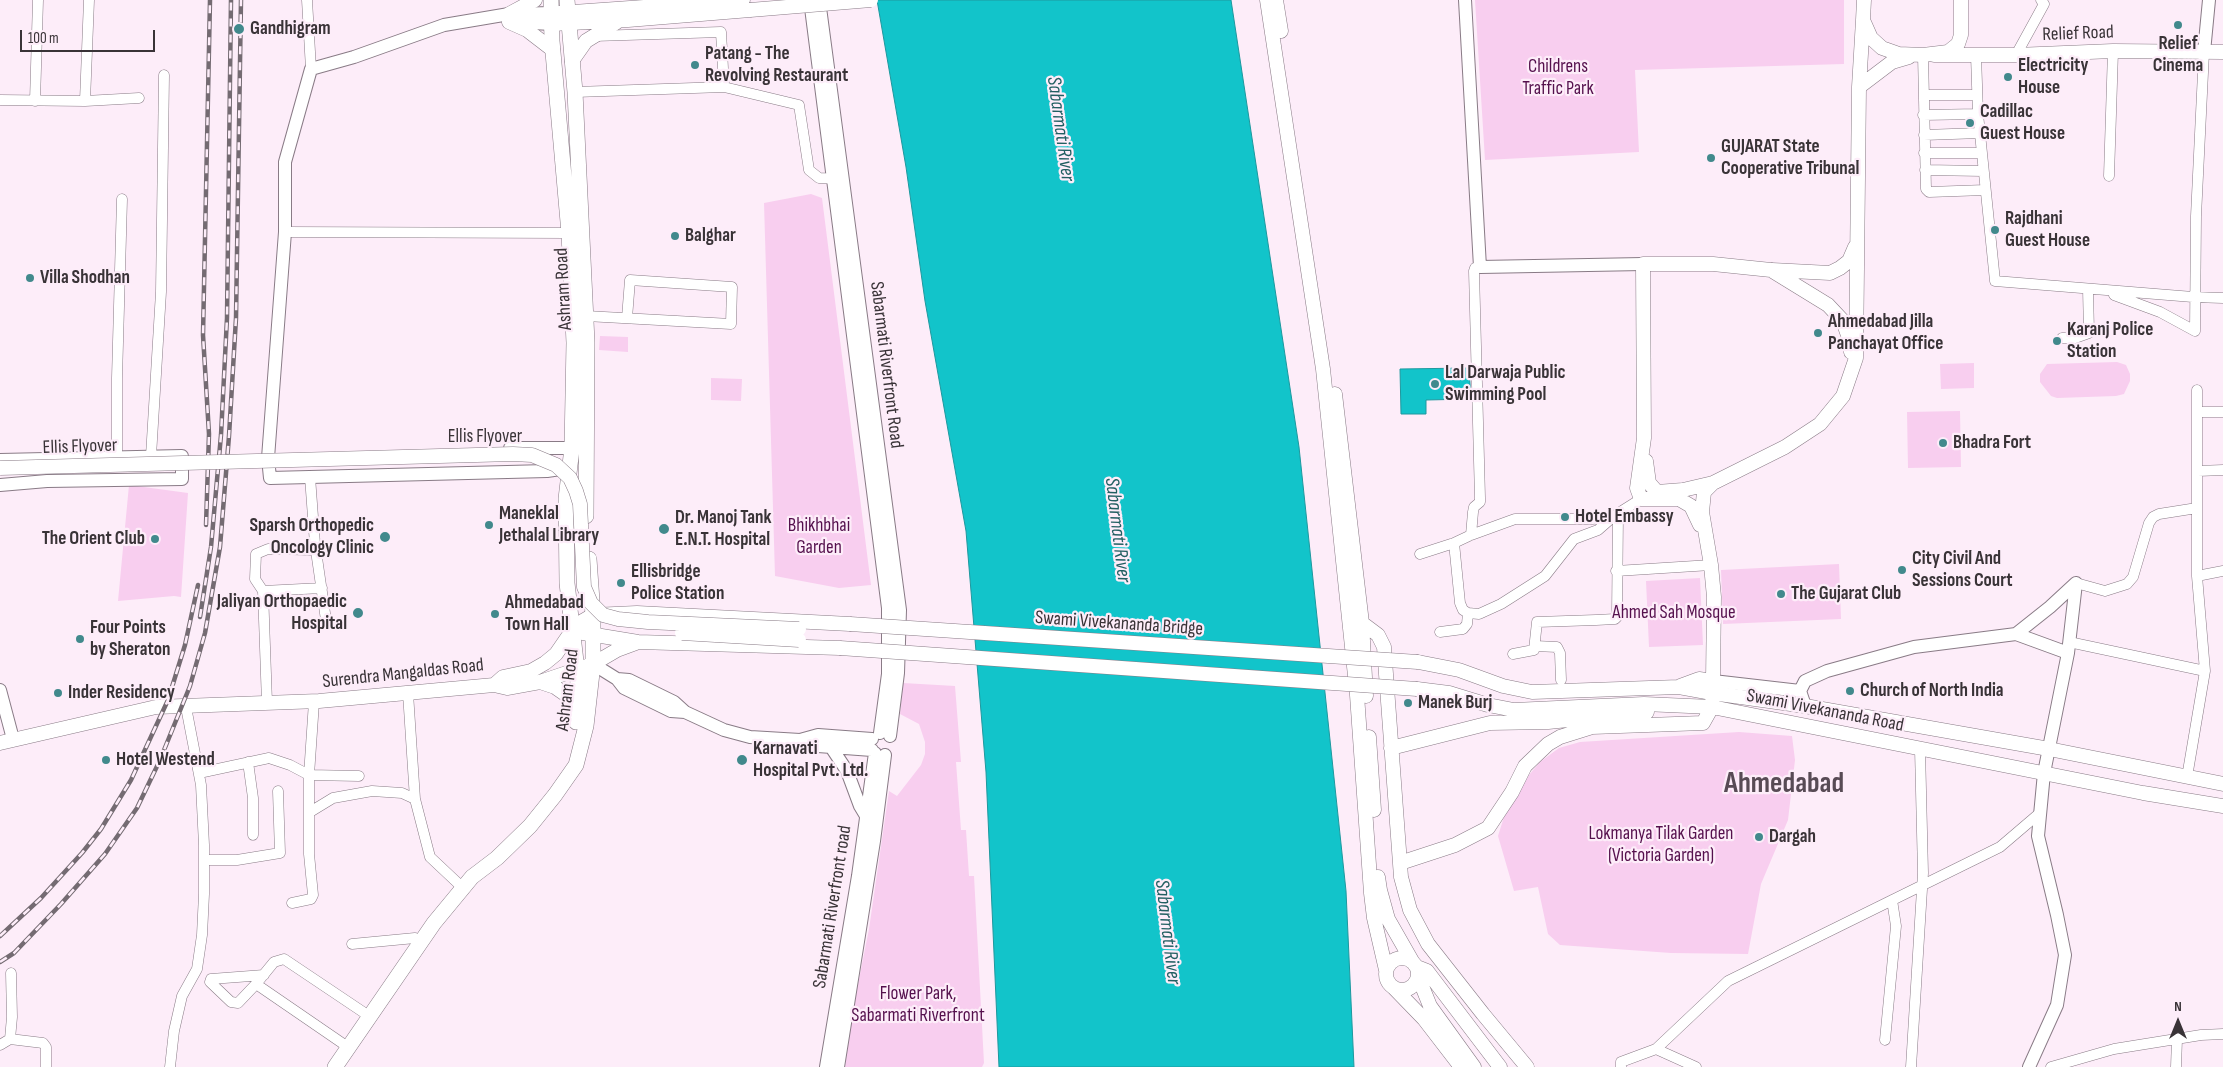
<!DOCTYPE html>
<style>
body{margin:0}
#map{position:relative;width:2223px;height:1067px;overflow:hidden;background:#fdedf9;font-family:"Sofia Sans Condensed",sans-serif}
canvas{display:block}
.north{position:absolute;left:2153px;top:997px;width:50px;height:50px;-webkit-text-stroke:4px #fdedf9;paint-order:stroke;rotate:0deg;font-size:14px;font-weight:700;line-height:20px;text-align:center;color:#393337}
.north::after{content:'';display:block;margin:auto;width:18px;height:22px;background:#393337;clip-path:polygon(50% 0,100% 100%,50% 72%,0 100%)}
.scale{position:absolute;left:20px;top:30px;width:135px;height:22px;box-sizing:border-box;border:2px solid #393337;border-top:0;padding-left:6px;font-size:15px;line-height:18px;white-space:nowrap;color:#393337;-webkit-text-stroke:4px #fdedf9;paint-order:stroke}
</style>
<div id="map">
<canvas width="2223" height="1067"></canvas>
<div class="north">N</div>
<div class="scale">100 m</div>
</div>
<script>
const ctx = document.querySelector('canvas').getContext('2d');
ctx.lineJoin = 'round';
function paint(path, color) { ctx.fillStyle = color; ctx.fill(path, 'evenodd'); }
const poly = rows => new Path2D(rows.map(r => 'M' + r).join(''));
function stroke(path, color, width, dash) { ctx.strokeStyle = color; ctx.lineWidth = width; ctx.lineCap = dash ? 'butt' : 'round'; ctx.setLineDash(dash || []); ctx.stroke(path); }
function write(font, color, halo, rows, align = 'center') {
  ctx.font = font + ' "Sofia Sans Condensed",sans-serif'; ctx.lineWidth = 4.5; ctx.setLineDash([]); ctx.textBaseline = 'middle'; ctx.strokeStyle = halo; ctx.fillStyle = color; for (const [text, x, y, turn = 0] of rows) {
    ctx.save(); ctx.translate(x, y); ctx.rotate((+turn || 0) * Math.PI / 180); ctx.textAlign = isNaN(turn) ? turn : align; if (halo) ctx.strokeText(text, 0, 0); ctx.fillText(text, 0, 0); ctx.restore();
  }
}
paint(poly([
 [1475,0,1844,0,1844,64,1635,70,1639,152,1485,160],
 [811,194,822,198,871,585,839,588,775,576,764,203],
 [600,336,628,337,628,352,599,350],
 [2117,362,2126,365,2130,374,2130,381,2124,394,2116,396,2057,398,2051,396,2040,382,2040,374,2047,364],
 [1974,363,1974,388,1941,389,1940,364],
 [711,378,742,379,741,401,711,400],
 [1960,411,1961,467,1908,468,1907,412],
 [129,485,188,493,181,597,174,596,118,601],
 [1839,564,1841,619,1723,624,1721,570],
 [1700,578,1703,645,1649,647,1646,581],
 [903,683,955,686,961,762,956,762,961,830,966,830,969,876,974,876,984,1063,982,1067,845,1067,853,1009,869,929,889,791,897,796,921,765,925,754,925,742,919,724,900,714],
 [1739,732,1792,736,1795,760,1788,820,1761,884,1748,954,1671,953,1560,945,1548,934,1538,887,1514,891,1498,836,1504,817,1529,775,1540,762,1559,748,1580,742]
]), '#f8ceef');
const water = poly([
 [877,0,1231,0,1299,447,1346,891,1354,1067,999,1067,986,772,966,531,925,301,906,167,877,0],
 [1469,368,1471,399,1426,400,1426,414,1401,414,1400,369,1469,368]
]);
paint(water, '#12c4ca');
stroke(water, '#1e989e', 1);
const minor = poly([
 [307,0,311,69],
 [1923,55,1926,189,1929,192,1985,190],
 [1976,55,1978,114,1995,281,2193,297,2223,298],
 [2016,55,2044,4,2041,0],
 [724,87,799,105,809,170,819,178,839,179],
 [575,92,724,87,721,32,594,36],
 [1924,95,1977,95],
 [0,100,85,101,139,98],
 [35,101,38,0],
 [85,101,89,0],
 [1923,115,1978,114],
 [1924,135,1980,133],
 [1924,153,1982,153],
 [1925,170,1983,171],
 [2109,176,2113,51],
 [285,232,569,233],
 [2114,295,2160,312,2195,331],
 [586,316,731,324,732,287,630,280,627,318],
 [2195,331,2196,216,2204,52],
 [2062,338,2075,338,2089,333,2088,289],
 [2197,412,2223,412],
 [117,456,117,378,122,199],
 [151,456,161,292,164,75],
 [2198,471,2223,470],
 [310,477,315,544,326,620],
 [1471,535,1473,512,1474,507,1480,502,1480,498,1474,271,1475,268,1480,267],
 [1454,543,1460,603,1463,610,1468,613,1479,614,1501,604,1545,576,1574,539,1598,530,1614,516],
 [316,550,268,549,256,554,255,579,263,591,322,588],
 [1420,554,1454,543,1471,535,1515,519,1592,519,1614,516,1641,499],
 [1616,571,1711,565],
 [2197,576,2223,571],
 [2076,583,2105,591,2127,584,2133,577,2149,523,2153,517,2159,514,2197,508],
 [263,591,267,703],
 [1440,632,1463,629,1467,624,1468,613],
 [2069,642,2205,671],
 [1535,646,1557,647,1560,653,1561,680],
 [1513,654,1534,650,1537,622,1596,620,1615,619,1617,617,1618,514],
 [408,693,415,799,430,857,463,888],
 [248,762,253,798,253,835],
 [199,773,269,758,290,765,309,775,359,776],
 [2187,777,2205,671,2197,576,2197,390],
 [310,812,333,798,372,791,402,793,415,799],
 [205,860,237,860,280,853,278,791],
 [292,903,311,899,313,895,309,854,309,775,314,702],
 [352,944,415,938],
 [264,975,211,979,210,982,231,1002,238,1003,256,984,274,962,284,959,363,1012],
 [256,984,342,1043],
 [10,1039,12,1017,11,973],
 [1885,1040,1896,926,1892,900],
 [0,1045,10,1039,43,1043,46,1047,46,1067],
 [1656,1049,1696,1067],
 [170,1067,174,1031,182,996,197,969,202,935,204,894,204,845,201,785,186,707],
 [1621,1067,1621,1062,1656,1049,1728,981,2000,847,2041,812],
 [1911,1067,1923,873,1920,749],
 [2051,1067,2114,1049,2201,1035,2223,1034],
 [2176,1067,2177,1039]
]);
const tertiary = poly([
 [810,0,888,608,888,674,880,733],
 [819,0,900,610,898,673,890,736],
 [1465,0,1480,267,1643,264],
 [552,13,509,14,444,25,354,57,311,69,285,162,285,232,268,458,270,478,547,471,567,468],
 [512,22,552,24],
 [2204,52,2209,0],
 [510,448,572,448],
 [0,460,182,456,182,479,47,481,0,485],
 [2016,634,2050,607,2076,583],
 [593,664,617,679,624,688,671,711,685,712,724,730,750,737,800,740,818,746,872,750],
 [617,679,629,680,674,702,685,712],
 [1713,681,1800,691],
 [0,690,13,739],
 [1805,706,1800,691,1805,681,1827,671,1914,647,2016,634,2068,653],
 [800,740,818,735,872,739],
 [831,747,847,771,860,806,866,816],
 [826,1067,858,876,875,753],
 [838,1067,874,841,885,755],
 [2029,1067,2057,1005,2065,955,2057,915,2038,836,2044,773,2068,653,2076,583]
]);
const secondary = poly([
 [1267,0,1323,369,1357,695,1371,893,1374,918,1386,970],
 [1276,0,1281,31],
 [1864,0,1863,20,1871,38,1882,48,1899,54,1923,55,1948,52,1958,44,1961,35,1961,0],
 [559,13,743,0],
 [509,14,535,0],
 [509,22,527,30,553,50],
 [552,24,628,20,750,10],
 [1934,55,2016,55,2113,51,2223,52],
 [572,61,586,41,617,22],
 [1859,87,1892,62,1909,57],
 [1772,270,1830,273,1840,268,1849,261,1855,247],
 [1335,394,1362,623,1366,696],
 [1646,461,1649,483,1657,492,1683,490,1713,483],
 [1700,525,1691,506,1679,499,1641,499,1637,488,1644,438,1643,264,1713,264,1771,270,1828,305,1843,321,1850,341,1851,352],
 [1362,623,1378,635,1384,647,1401,877,1410,910,1428,944,1483,1014,1527,1067],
 [571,631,638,642,840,648],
 [1418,662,1459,670,1503,686,1532,692,1679,687,1712,693,1805,706,2049,749,2223,784],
 [540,682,555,687,578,703],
 [494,685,507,688,540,682,593,664,617,650,636,643],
 [1680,686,1699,679,1713,681],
 [1417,689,1449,693,1488,705,1514,710,1644,704,1712,707,2143,793,2223,806],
 [1369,737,1374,810],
 [0,743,156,707,319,701,494,685,503,677,531,671,545,663,556,654,576,625,593,615,637,613,850,624],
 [1391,748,1490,723,1548,722,1647,712],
 [1400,863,1455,845,1488,828,1512,792,1525,766,1548,744,1560,737,1592,727,1703,723,1712,707,1713,681,1714,597,1711,565,1702,512,1704,492,1713,483,1785,447,1820,424,1843,396,1856,358,1859,87,1863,20],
 [1378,877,1380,890,1388,919,1412,961],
 '1386 974a16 16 0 1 1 32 0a16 16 0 1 1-32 0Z',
 [1417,967,1427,971,1500,1067],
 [1418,976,1430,1006,1474,1067],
 [1393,987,1424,1019,1461,1067]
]);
const primary = poly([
 [551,0,552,41,569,233,574,343,572,448,566,499,567,583,578,679,576,722],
 [567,0,575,92,587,342,586,516],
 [335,1067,434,923,472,877,497,858,530,826,555,795,576,765,586,726,593,664,593,615,589,559]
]);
stroke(minor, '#897b86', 11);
stroke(tertiary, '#897b86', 14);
stroke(secondary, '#897b86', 15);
stroke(primary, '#897b86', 16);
stroke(minor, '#fff', 10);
stroke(tertiary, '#fff', 12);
stroke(secondary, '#fff', 14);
stroke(primary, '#fff', 15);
const rail = poly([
 [206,525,209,434,203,335,210,0],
 [200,617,211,547,221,435,227,318,231,0],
 [0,936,41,898,82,853,101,829,131,780,168,700,185,645,198,585],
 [0,962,14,953,61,904,105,854,137,808,160,760,190,686,205,633,220,547,229,436,236,318,241,0]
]);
stroke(rail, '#746b72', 4.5);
stroke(rail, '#fdedf9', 2.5, [8]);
const secondaryBridge = poly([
 [750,10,871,0],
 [0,468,513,454,532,455,556,465,570,478,576,491,580,504,584,587,591,603,603,615,618,619,648,622,799,629],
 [850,624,1418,662],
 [682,633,799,640],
 [840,648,1417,689]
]);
stroke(secondaryBridge, '#897b86', 15, []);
stroke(secondaryBridge, '#fff', 14);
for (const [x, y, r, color] of [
 [2178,25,5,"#41898c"],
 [239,29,6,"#41898c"],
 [695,65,5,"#41898c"],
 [2008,77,5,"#41898c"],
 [1970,123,5,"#41898c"],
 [1711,158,5,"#41898c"],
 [1995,230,5,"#41898c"],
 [675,236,5,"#41898c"],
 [30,278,5,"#41898c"],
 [1818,333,5,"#41898c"],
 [2057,341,5,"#41898c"],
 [1435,384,5,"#41898c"],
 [1943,443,5,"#41898c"],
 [1565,517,5,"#41898c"],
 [489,525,5,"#41898c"],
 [664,529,6,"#41898c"],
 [385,537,6,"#41898c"],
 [155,539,5,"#41898c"],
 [1902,570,5,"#41898c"],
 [621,583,5,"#41898c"],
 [1781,594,5,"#41898c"],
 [358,613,6,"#41898c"],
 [495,614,5,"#41898c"],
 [80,639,5,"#41898c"],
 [1850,691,5,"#41898c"],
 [58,693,5,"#41898c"],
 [1408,703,5,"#41898c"],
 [106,760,5,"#41898c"],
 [742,760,6,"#41898c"],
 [1759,837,5,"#41898c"]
]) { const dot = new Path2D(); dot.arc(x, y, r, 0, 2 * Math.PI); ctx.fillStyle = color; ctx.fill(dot); stroke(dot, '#fdedf9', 2); }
write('bold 19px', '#393337', '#fdedf9', [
 ["Gandhigram",250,29],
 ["Relief",2178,44,"center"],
 ["Cinema",2178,66,"center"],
 ["Patang - The",705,54],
 ["Revolving Restaurant",705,76],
 ["Electricity",2018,66],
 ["House",2018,88],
 ["Cadillac",1980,112],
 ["Guest House",1980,134],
 ["GUJARAT State",1721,147],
 ["Cooperative Tribunal",1721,169],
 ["Rajdhani",2005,219],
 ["Guest House",2005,241],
 ["Balghar",685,236],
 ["Villa Shodhan",40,278],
 ["Ahmedabad Jilla",1828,322],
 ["Panchayat Office",1828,344],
 ["Karanj Police",2067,330],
 ["Station",2067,352],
 ["Lal Darwaja Public",1445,373],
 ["Swimming Pool",1445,395],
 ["Bhadra Fort",1953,443],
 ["Maneklal",499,514],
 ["Jethalal Library",499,536],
 ["Hotel Embassy",1575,517],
 ["Dr. Manoj Tank",675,518],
 ["E.N.T. Hospital",675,540],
 ["Sparsh Orthopedic",374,526,"right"],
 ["Oncology Clinic",374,548,"right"],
 ["The Orient Club",145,539,"right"],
 ["City Civil And",1912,559],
 ["Sessions Court",1912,581],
 ["Ellisbridge",631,572],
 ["Police Station",631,594],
 ["The Gujarat Club",1791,594],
 ["Jaliyan Orthopaedic",347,602,"right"],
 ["Hospital",347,624,"right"],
 ["Ahmedabad",505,603],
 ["Town Hall",505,625],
 ["Four Points",90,628],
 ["by Sheraton",90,650],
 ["Church of North India",1860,691],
 ["Inder Residency",68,693],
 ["Manek Burj",1418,703],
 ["Karnavati",753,749],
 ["Hospital Pvt. Ltd.",753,771],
 ["Hotel Westend",116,760],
 ["Dargah",1769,837]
], 'left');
write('19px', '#393337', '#fdedf9', [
 ["Relief Road",2078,34,-2],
 ["Ashram Road",564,289,-93],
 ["Sabarmati Riverfront Road",886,365,83],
 ["Ellis Flyover",485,437],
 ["Ellis Flyover",80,447,-2],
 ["Swami Vivekananda Bridge",1119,624,4],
 ["Surendra Mangaldas Road",403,674,-6],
 ["Ashram Road",568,690,-83],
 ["Swami Vivekananda Road",1825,711,11],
 ["Sabarmati Riverfront road",833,907,-81]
]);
write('19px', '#55104d', '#fdedf9', [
 ["Childrens",1558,67],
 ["Traffic Park",1558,89],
 ["Bhikhbhai",819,526],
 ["Garden",819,548],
 ["Ahmed Sah Mosque",1674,613],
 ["Lokmanya Tilak Garden",1661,834],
 ["(Victoria Garden)",1661,856],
 ["Flower Park,",918,994],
 ["Sabarmati Riverfront",918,1016]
]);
write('italic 20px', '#225f62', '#fdedf9', [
 ["Sabarmati River",1060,129,82],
 ["Sabarmati River",1117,530,83],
 ["Sabarmati River",1167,932,83]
]);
write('bold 29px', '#584b55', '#fdedf9', [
 ["Ahmedabad",1784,785]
]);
</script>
